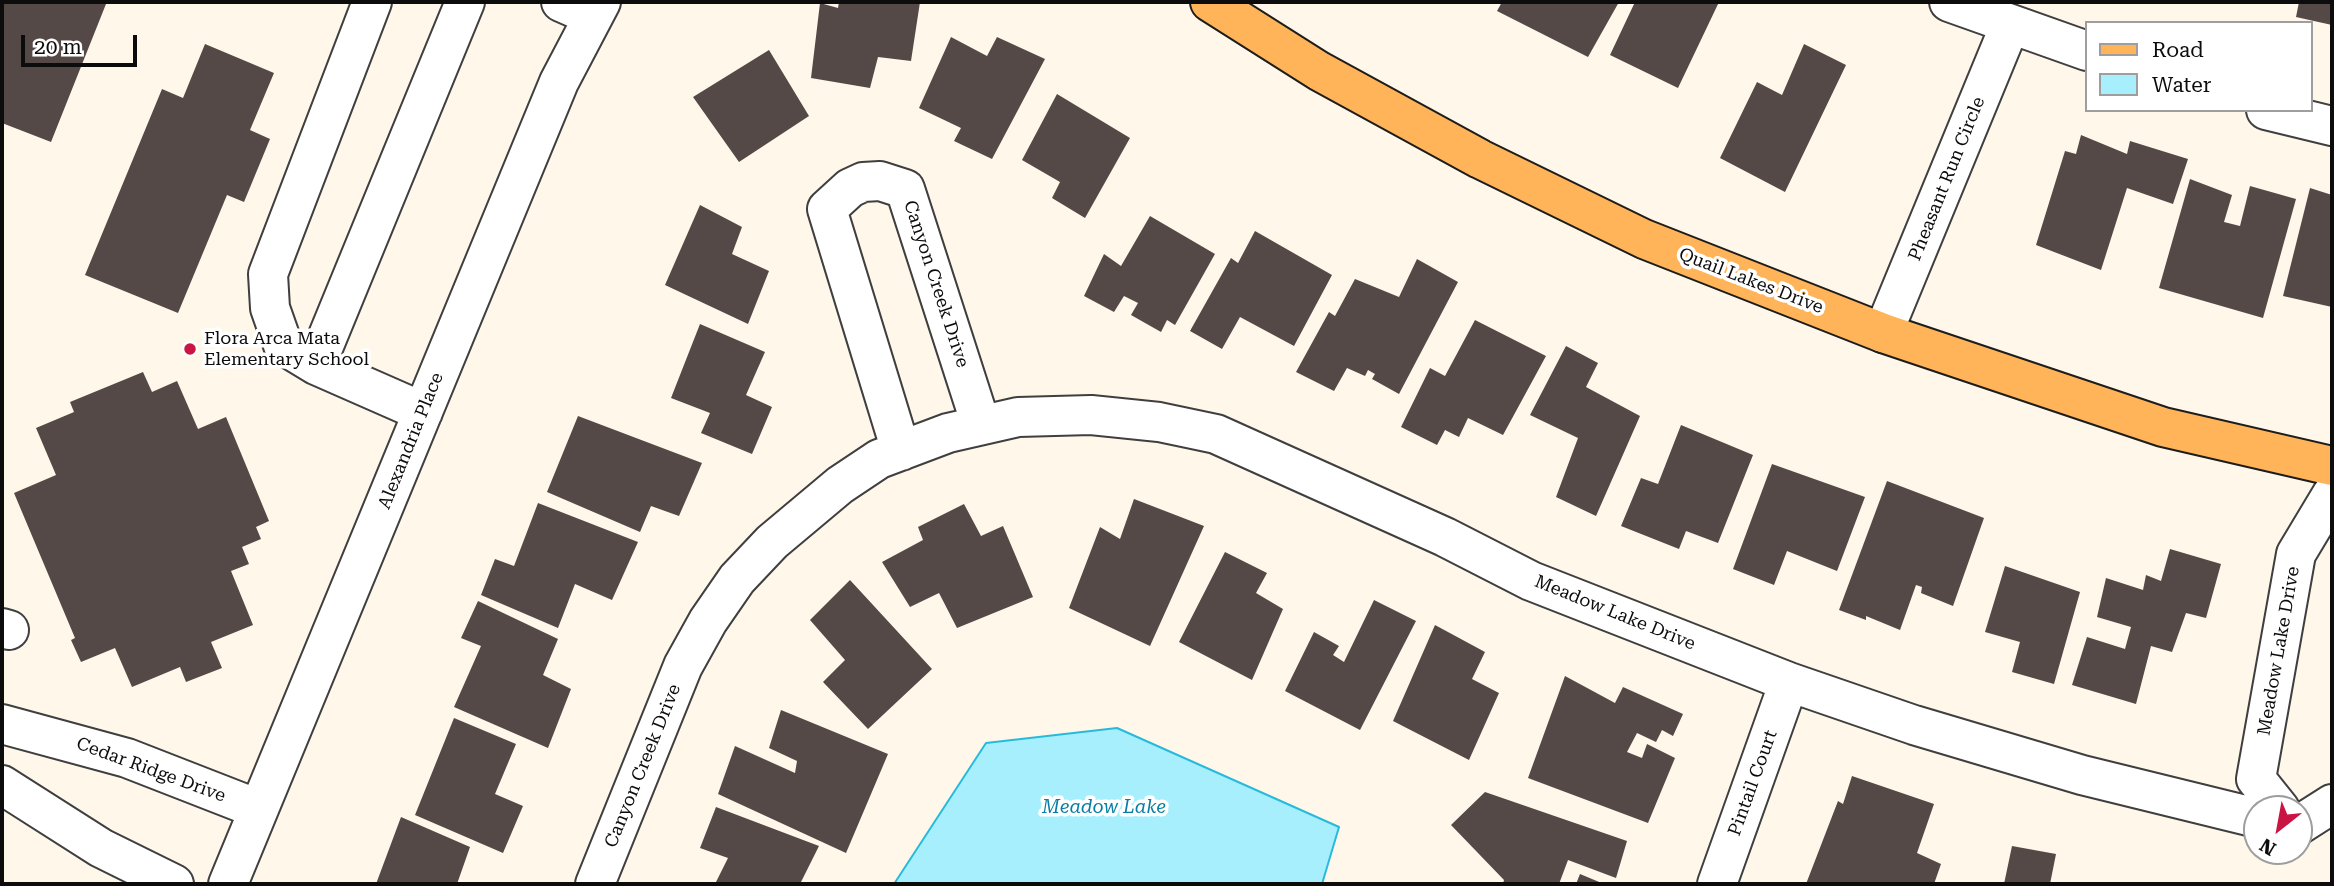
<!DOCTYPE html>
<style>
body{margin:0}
#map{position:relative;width:2334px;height:886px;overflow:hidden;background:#fff7ea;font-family:"Roboto Serif",serif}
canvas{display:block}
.frame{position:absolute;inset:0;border:4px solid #0c0c0c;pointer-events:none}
.legend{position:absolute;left:2085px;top:21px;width:228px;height:91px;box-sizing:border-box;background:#fff;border:2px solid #9e9e9e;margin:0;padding:9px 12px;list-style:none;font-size:21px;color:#0c0c0c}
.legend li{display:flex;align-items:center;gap:14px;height:35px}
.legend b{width:35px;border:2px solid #9e9e9e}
.north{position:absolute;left:2243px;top:795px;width:70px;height:70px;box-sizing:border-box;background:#fff;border:2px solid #9e9e9e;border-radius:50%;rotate:211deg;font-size:19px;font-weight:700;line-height:28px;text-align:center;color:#0c0c0c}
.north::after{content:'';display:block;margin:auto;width:24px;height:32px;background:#ca1544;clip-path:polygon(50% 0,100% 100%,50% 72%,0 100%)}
.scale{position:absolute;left:21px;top:35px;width:116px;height:32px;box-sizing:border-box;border:4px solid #0c0c0c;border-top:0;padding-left:9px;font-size:21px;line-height:24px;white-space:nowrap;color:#0c0c0c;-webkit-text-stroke:5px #fff;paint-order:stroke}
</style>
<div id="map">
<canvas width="2334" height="886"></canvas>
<div class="frame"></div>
<ul class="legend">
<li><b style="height:9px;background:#ffb45a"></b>Road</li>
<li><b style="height:19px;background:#a8effd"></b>Water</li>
</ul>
<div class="north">N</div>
<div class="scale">20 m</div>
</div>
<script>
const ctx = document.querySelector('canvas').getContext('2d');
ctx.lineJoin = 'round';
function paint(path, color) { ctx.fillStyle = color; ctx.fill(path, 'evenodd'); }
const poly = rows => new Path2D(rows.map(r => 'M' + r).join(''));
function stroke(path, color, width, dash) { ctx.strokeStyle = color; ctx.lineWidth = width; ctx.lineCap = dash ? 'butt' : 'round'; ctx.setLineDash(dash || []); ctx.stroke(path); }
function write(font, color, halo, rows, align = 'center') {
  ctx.font = font + ' "Roboto Serif",serif'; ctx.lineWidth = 7; ctx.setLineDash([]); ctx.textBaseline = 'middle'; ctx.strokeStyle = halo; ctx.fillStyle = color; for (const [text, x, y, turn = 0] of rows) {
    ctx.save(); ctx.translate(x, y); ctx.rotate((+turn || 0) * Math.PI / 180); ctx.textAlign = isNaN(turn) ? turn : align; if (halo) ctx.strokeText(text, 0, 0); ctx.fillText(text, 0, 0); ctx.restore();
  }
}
const water = poly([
 [1117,728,1339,827,1322,884,894,884,986,743,1117,728]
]);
paint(water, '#a8effd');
stroke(water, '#27badc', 2);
paint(poly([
 [2,2,106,4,51,142,2,123],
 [839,2,920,2,911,61,878,57,870,88,811,78,820,3,838,8],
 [1502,2,1619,2,1588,57,1497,11],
 [1635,2,1719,2,1678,88,1610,55],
 [2299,2,2332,2,2332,25,2296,17],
 [951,37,987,56,997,37,1045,59,992,159,954,141,961,128,919,108],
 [205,44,274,73,250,130,270,139,244,202,227,195,178,313,85,275,162,89,183,98],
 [1804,44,1846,65,1785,192,1720,158,1757,82,1782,95],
 [769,50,809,116,739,162,693,97],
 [1057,94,1130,138,1085,218,1052,198,1060,182,1022,160],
 [2081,135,2127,154,2130,141,2188,159,2173,204,2127,188,2101,270,2036,245,2065,151,2076,154],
 [2190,179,2232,195,2224,222,2240,226,2250,186,2296,199,2263,318,2159,288],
 [2310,188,2332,195,2332,307,2283,296],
 [700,205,742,227,732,254,769,271,748,324,665,285],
 [1150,216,1215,254,1175,325,1167,320,1161,332,1131,315,1138,303,1124,296,1114,312,1084,296,1104,254,1121,266],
 [1255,231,1332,275,1294,346,1240,317,1222,349,1190,331,1231,258,1238,263],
 [1417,259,1458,282,1399,394,1372,379,1375,374,1368,370,1365,376,1347,368,1334,391,1296,372,1329,312,1335,316,1355,279,1399,297],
 [1475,320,1546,356,1503,435,1468,418,1459,437,1445,430,1437,445,1401,427,1430,368,1445,376],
 [700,324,765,352,746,395,772,407,752,454,701,433,710,413,671,398],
 [1566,346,1598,363,1586,387,1640,416,1596,516,1556,497,1578,438,1530,415],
 [143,372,152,392,177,381,198,429,226,417,269,521,256,527,261,539,242,547,249,564,231,571,253,625,211,642,222,668,186,682,180,667,132,687,115,648,81,662,71,640,75,638,14,493,56,475,36,428,74,412,70,402],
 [578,416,702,463,679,516,651,506,640,532,547,492],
 [1681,425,1753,455,1718,543,1686,531,1679,549,1621,526,1641,478,1658,484],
 [1772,464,1865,497,1837,571,1787,551,1774,585,1733,569],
 [1887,481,1984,518,1953,606,1921,593,1922,587,1916,585,1900,630,1866,616,1866,620,1839,610],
 [1134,499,1204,526,1150,646,1069,608,1100,527,1120,539],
 [538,503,638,542,612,600,575,584,558,628,481,595,495,559,514,566],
 [964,504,981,536,1003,526,1033,597,957,628,939,593,910,607,882,562,923,540,918,527],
 [2170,549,2221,564,2206,618,2186,613,2172,652,2151,646,2136,704,2072,685,2087,637,2125,649,2131,627,2097,617,2106,578,2143,590,2146,575,2161,581],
 [1225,552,1267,573,1256,593,1283,609,1252,680,1179,642],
 [2005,566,2080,592,2054,684,2012,672,2020,642,1985,632],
 [850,580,932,669,868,729,823,682,845,660,810,620],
 [1374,600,1416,621,1360,730,1285,691,1314,632,1339,646,1333,655,1344,662],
 [478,601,558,639,543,675,571,689,548,748,454,707,481,646,461,638],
 [1435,625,1485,652,1472,679,1499,693,1469,760,1393,721],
 [1565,676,1615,703,1623,687,1683,714,1673,736,1662,730,1656,742,1637,733,1627,752,1642,758,1647,744,1675,758,1648,823,1528,778],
 [781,710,888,754,846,853,718,794,735,746,795,773,797,761,769,748],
 [454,718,516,744,495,794,523,806,503,853,415,815],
 [1852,776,1934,804,1917,853,1941,864,1934,884,1806,884,1838,801,1843,804],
 [1485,792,1627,841,1616,878,1568,860,1559,884,1503,884,1504,880,1451,825],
 [716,807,819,846,800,884,715,884,728,858,700,848],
 [401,817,470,847,457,884,376,884],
 [2012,846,2056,854,2050,884,2004,884],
 [1580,874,1604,884,1576,884]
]), '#554947');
const minor = poly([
 [372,2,268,274,270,308,283,345,316,365,423,412],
 [561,2,593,16],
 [1949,2,2087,51],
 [2266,110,2332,126],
 [1883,333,2010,25],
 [316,365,465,2],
 [901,451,827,209,850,188,863,182,880,181,905,189,981,425],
 [2,628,9,630],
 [2,724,127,758,258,809],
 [2,785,101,848,174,884],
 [2280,809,2256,779,2296,554,2332,494],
 [2299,825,2332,804],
 [228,884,559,82,601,2],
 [595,884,683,666,708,621,737,579,772,542,840,485,879,459,948,433,1018,417,1091,415,1159,422,1216,434,1445,537,1531,581,1789,682,1914,725,2082,775,2257,818],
 [1717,884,1789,682]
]);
const major = poly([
 [1210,2,1319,71,1480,159,1644,239,1883,333,2163,427,2332,466]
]);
stroke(minor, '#3f3f3f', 42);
stroke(major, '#1d1d1d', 42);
stroke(minor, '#fff', 38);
stroke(major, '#ffb45a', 38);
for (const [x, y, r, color] of [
 [190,349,7,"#ca1544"]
]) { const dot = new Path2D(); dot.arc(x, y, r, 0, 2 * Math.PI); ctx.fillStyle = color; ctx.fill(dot); stroke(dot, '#fff', 2.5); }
write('18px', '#0c0c0c', '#fff', [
 ["Pheasant Run Circle",1947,179,-68],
 ["Quail Lakes Drive",1751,281,21],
 ["Canyon Creek Drive",936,284,72],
 ["Alexandria Place",411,441,-68],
 ["Meadow Lake Drive",1615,613,22],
 ["Meadow Lake Drive",2279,651,-80],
 ["Canyon Creek Drive",643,766,-68],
 ["Cedar Ridge Drive",151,770,20],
 ["Pintail Court",1753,783,-70]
]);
write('18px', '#0c0c0c', '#fff', [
 ["Flora Arca Mata",204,339],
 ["Elementary School",204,360]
], 'left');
write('italic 19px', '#087fa2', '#fff', [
 ["Meadow Lake",1104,807]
]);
</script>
